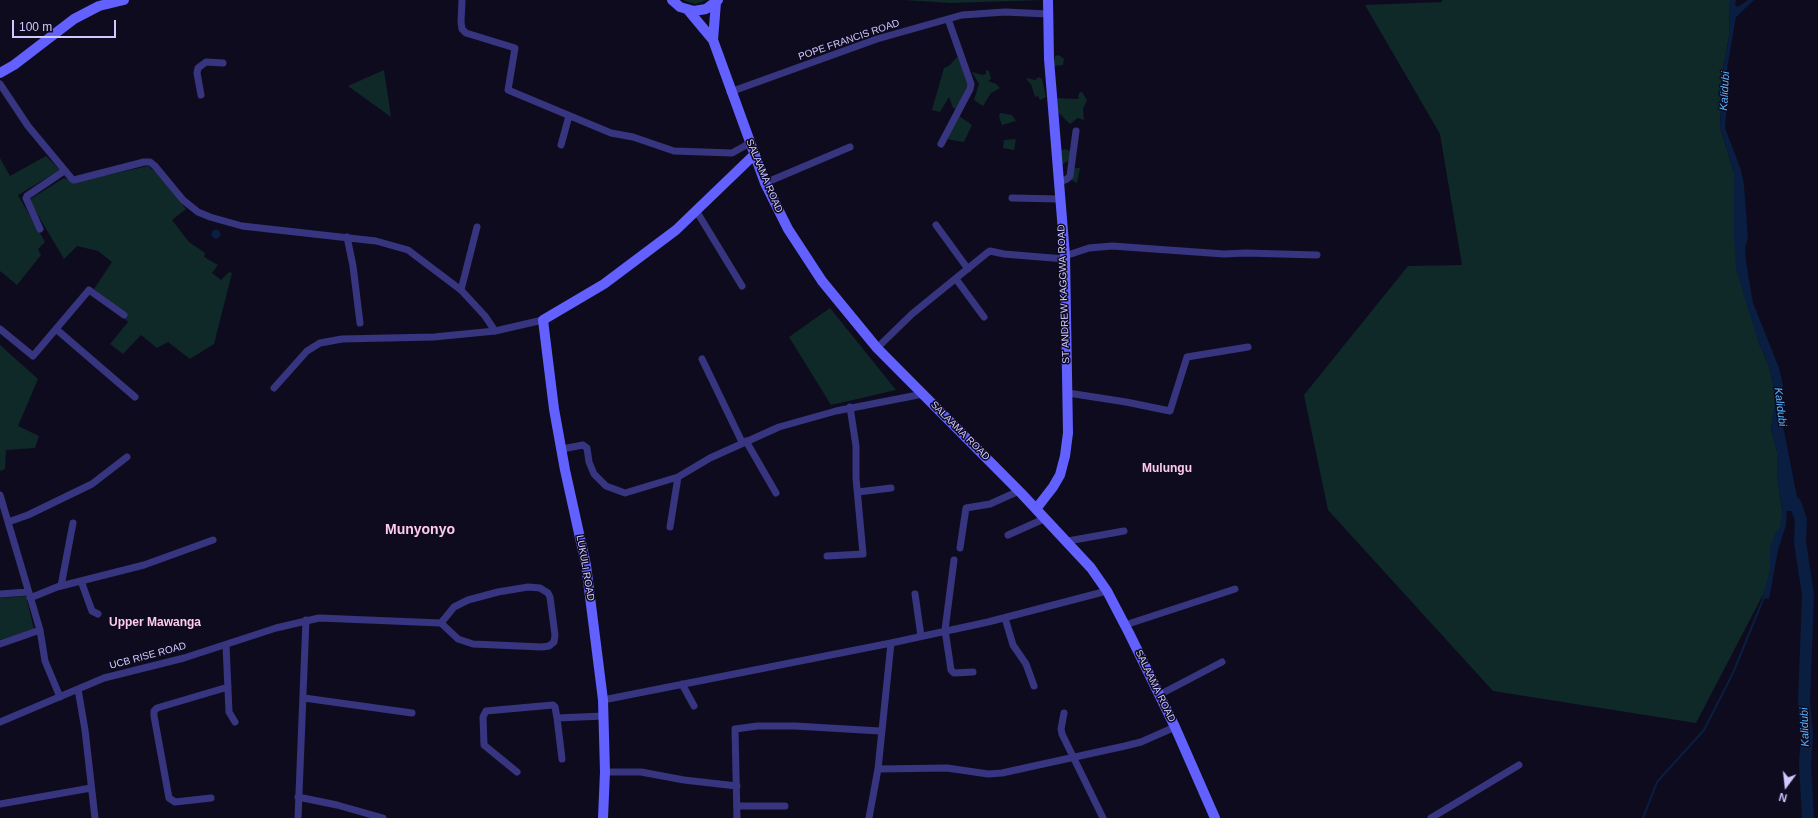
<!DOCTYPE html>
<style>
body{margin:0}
#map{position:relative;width:1818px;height:818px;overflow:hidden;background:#0f0b1f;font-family:Helvetica,sans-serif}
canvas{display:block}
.north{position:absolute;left:1766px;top:766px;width:40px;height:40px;-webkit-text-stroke:3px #0f0b1f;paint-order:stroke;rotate:195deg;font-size:11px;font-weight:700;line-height:16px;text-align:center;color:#cfc9ff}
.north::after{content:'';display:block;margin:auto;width:14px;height:18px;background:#cfc9ff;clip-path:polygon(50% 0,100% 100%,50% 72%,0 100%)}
.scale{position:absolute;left:12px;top:20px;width:104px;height:18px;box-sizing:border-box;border:2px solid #cfc9ff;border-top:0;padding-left:5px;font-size:12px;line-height:14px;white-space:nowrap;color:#cfc9ff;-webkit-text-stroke:3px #0f0b1f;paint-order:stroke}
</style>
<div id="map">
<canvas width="1818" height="818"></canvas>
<div class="north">N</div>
<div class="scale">100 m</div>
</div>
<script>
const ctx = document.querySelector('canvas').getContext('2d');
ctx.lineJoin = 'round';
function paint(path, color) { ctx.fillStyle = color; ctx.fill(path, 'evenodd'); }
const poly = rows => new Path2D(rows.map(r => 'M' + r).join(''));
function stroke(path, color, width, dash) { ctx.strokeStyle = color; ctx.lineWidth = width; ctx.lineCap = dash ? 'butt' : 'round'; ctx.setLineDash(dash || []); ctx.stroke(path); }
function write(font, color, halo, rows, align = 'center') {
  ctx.font = font + ' Helvetica,sans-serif'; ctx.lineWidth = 3; ctx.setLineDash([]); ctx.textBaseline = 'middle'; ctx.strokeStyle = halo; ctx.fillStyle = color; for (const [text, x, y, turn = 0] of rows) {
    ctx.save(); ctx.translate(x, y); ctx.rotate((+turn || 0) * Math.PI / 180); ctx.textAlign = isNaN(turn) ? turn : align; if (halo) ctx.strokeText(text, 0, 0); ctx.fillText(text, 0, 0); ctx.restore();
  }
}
paint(poly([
 [683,0,707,0,695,4],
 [904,0,1042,0,951,3],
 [1442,0,1730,0,1729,36,1723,69,1720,127,1734,173,1735,194,1758,341,1769,366,1776,398,1771,428,1777,451,1777,475,1783,517,1780,523,1782,527,1770,548,1770,570,1767,587,1696,723,1493,691,1328,510,1304,395,1408,266,1462,265,1440,134,1365,5,1442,2],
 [1059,55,1064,59,1063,65,1053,66,1055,56],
 [957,57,971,84,959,110,953,108,949,97,940,112,932,110,944,68,949,66],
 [384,70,391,117,348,86],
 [986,70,989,71,991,79,988,81,996,84,1000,88,991,93,983,106,974,100,979,84,972,72,983,75,986,74],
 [1039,77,1042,79,1046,97,1040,100,1038,96,1035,97,1031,84,1027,80,1027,78,1035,80],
 [1082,92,1087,100,1083,109,1084,120,1078,118,1070,124,1058,112,1056,98,1078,99,1079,93],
 [1000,113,1012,115,1016,121,1002,125,999,117],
 [959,116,972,125,964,142,946,139],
 [1016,139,1014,150,1003,148,1004,140],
 [1066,149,1072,152,1071,159,1063,164,1057,161,1061,150],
 [46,156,60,170,18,195,45,242,38,249,41,255,17,285,0,271,0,158,10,176],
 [148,166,158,174,186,209,172,220,189,242,205,253,204,257,218,265,212,273,221,280,229,272,232,273,214,344,190,359,168,342,157,348,141,335,123,354,110,344,128,322,120,314,122,311,94,289,112,262,98,251,77,246,64,259,29,200,64,178,72,181,89,179],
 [1077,168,1080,168,1077,183,1071,180,1071,169],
 [830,308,896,390,831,405,789,337],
 [0,345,38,379,18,426,39,436,35,448,6,450,5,469,0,471],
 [26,596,34,629,0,640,0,598]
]), '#0e2928');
paint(poly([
 [1730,0,1736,0,1735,5,1738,7,1748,0,1754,0,1736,17,1735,22,1727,69,1728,92,1725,128,1741,170,1744,185,1748,238,1745,247,1746,262,1753,303,1779,368,1783,385,1783,426,1802,522,1795,523,1793,511,1787,511,1786,525,1778,550,1769,599,1762,598,1770,570,1770,548,1776,532,1781,527,1780,523,1783,517,1777,475,1777,451,1771,428,1776,398,1769,366,1758,341,1736,269,1734,236,1734,173,1720,127,1723,69,1729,36],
 '211.5 234a4.5 4.5 0 1 1 9 0a4.5 4.5 0 1 1-9 0Z'
]), '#091e40');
stroke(poly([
 [1643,818,1657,782,1704,730,1733,673,1764,597]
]), '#091e40', 2);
stroke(poly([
 [1795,503,1801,520,1800,542,1808,595,1804,702,1807,734,1805,765,1808,818]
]), '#091e40', 12);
stroke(poly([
 [462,0,461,22,462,29,466,33,515,48,508,90,611,133,633,137,674,151,732,153,750,143],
 [0,84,28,126,72,179,74,180,144,162,150,162,155,166,183,200,198,212,210,217,242,226,376,241,408,250,461,290,485,316,495,331],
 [730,92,877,39,962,15,1005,12,1048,14],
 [201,95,197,73,198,68,206,62,223,63],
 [941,144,970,89,971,84,948,19],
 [561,145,569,116],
 [765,183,850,147],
 [1058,183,1067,179,1070,176,1076,131],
 [1012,198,1060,199],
 [697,212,742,286],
 [936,225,968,269],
 [40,229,26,198,27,196,64,171],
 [347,237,353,266,360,323],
 [1065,256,1089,248,1112,246,1224,254,1245,253,1317,255],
 [956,279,984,317],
 [461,290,477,227],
 [0,329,33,356,89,290,124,315],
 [56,329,135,397],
 [877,348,912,314,987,253,990,251,1004,254,1065,259],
 [702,359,742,442],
 [274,388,307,351,320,343,342,339,434,337,495,331,543,320],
 [1068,393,1126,402,1170,411,1187,357,1248,347],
 [746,441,776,493],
 [562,449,583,445,587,448,589,462,594,474,606,486,625,493,678,477,710,458,779,427,836,411,923,394],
 [858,492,891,488],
 [0,495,40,630,45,661,60,697],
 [8,522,28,515,92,484,127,457],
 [670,527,678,477],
 [1008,535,1046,518],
 [1068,541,1124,531],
 [960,548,966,508,990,504,1019,491],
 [827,556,863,554,856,478,856,446,850,407],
 [954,560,945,630,951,670,954,673,973,672],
 [81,581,92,611,98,614],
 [61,586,73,523],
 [0,594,28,592],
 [915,594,921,636],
 [30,598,57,587,144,565,213,540],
 [1005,618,1013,645,1026,664,1034,686],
 [1125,625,1235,589],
 [0,644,40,630],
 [226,645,229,712,235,722],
 [682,684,694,706],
 [78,689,85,730,95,818],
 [1159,695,1222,662],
 [304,698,412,713],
 [603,700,891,643,988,622,1107,591],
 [1064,713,1061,729,1062,734,1103,818],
 [557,718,562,759],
 [0,722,104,678,184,658,276,628,319,618,441,623,458,639,473,644,542,647,549,646,554,642,555,635,550,597,548,593,540,588,528,587,498,592,468,600,454,607,441,623],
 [878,769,947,768,988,774,1002,773,1125,746,1141,742,1175,727],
 [517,772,484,745,483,717,486,711,553,705,555,707,557,718,604,716],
 [605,772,641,772,684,780,737,786],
 [298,797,337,805,383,818],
 [211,798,175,802,169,798,154,716,154,711,157,708,228,687],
 [0,804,91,788],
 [737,806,785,806],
 [298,818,306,620],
 [737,818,735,729,758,726,795,726,880,731],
 [869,818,878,769,891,643],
 [1431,818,1519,765]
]), '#37357f', 7);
stroke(poly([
 [672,0,680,7,694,11,706,9,718,0],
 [716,2,713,40,765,183,788,229,822,281,877,348,1021,493,1091,568,1107,591,1129,633,1175,727,1215,818],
 [688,10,713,40],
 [0,73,14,65,74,19,99,6,124,0],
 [1036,509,1053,487,1060,475,1065,456,1068,433,1065,256,1049,59,1048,0],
 [603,818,605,772,603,700,586,565,565,470,554,409,543,320,604,284,676,230,755,154]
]), '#6260ff', 10);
write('10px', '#cfc9ff', '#0f0b1f', [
 ["POPE FRANCIS ROAD",849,40,-19],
 ["SALAAMA ROAD",764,176,67],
 ["ST ANDREW KAGGWA ROAD",1064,294,-92],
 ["SALAAMA ROAD",960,431,45],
 ["LUKULI ROAD",585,568,80],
 ["UCB RISE ROAD",148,656,-15],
 ["SALAAMA ROAD",1155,686,64]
]);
write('italic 11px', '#57b3ff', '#0f0b1f', [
 ["Kalidubi",1725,91,-87],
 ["Kalidubi",1780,407,83],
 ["Kalidubi",1805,727,-92]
]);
write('bold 12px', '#ffcbed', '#0f0b1f', [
 ["Mulungu",1167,469],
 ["Upper Mawanga",155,623]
]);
write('bold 14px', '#ffcbed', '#0f0b1f', [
 ["Munyonyo",420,530]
]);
</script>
